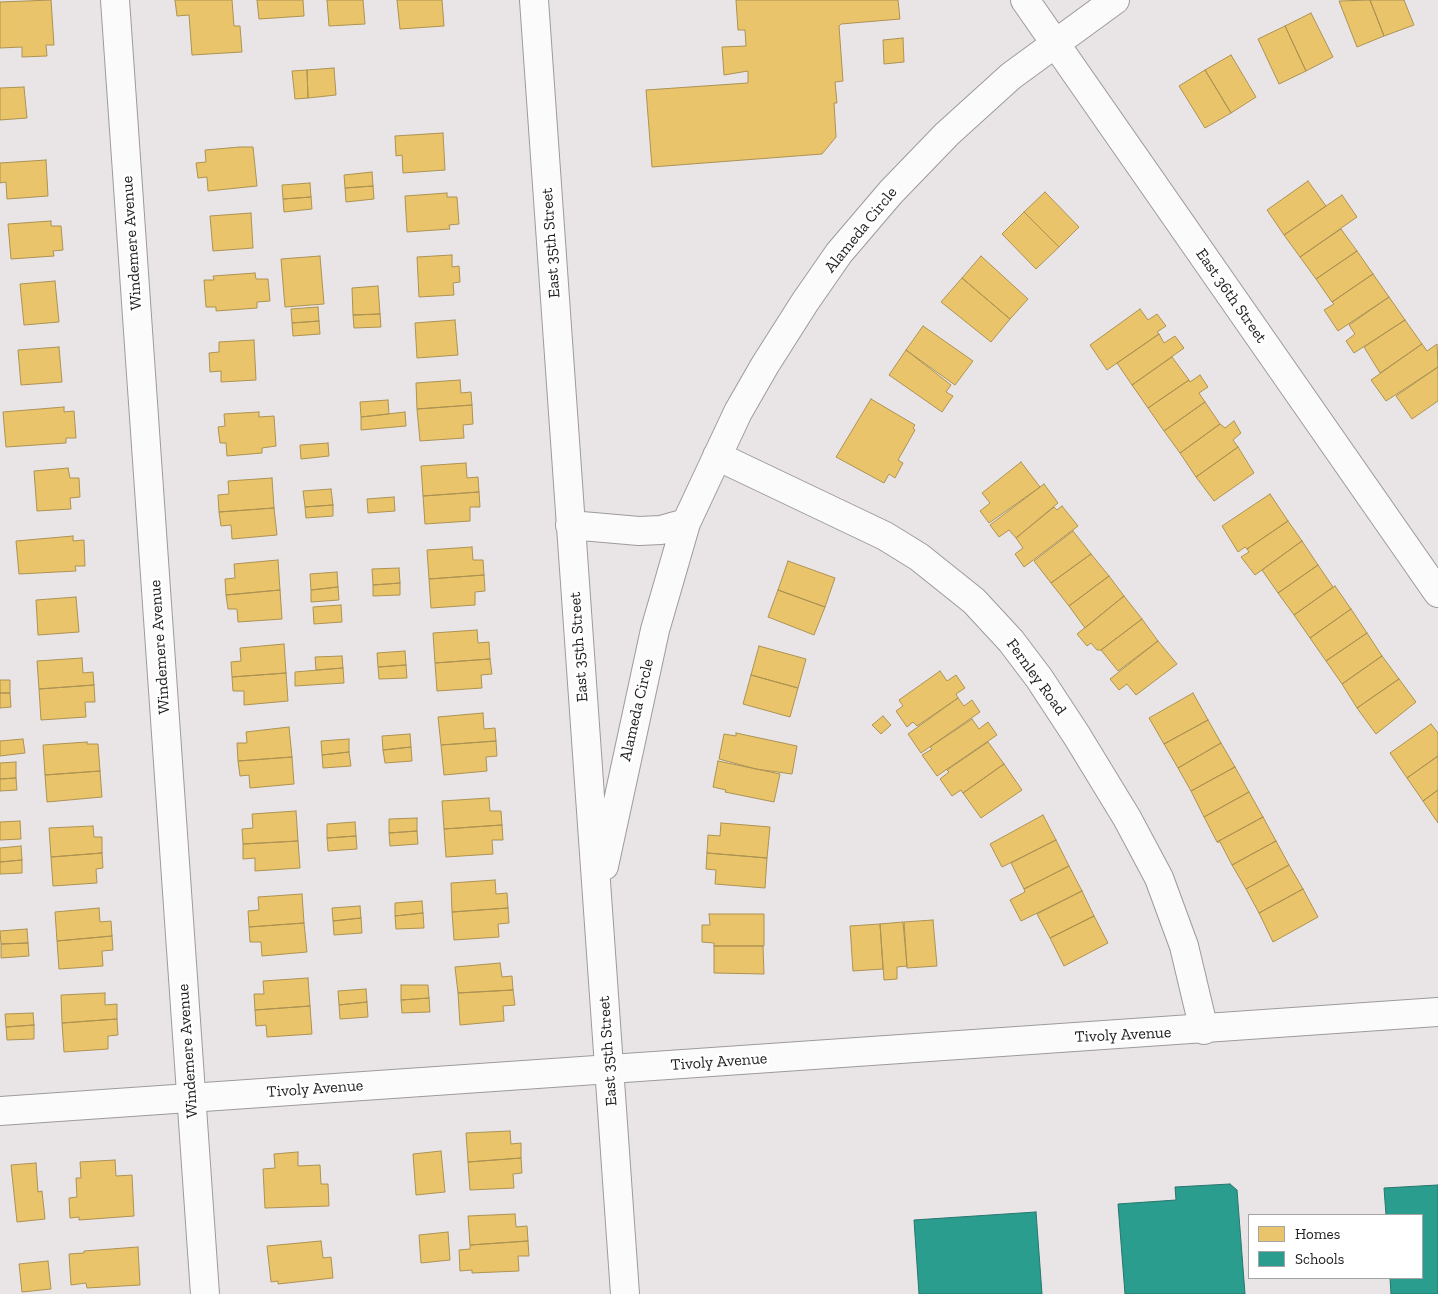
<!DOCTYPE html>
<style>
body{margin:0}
#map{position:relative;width:1438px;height:1294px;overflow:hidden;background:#e9e5e7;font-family:"Zilla Slab",serif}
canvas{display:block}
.legend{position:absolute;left:1248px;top:1214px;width:175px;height:65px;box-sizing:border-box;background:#fff;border:1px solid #a5a4a5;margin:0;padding:6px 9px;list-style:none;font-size:15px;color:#1f1c1d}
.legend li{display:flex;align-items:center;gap:10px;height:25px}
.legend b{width:25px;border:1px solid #a5a4a5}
</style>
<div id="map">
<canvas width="1438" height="1294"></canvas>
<ul class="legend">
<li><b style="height:14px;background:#e9c46a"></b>Homes</li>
<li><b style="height:14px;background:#2a9d8f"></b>Schools</li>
</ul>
</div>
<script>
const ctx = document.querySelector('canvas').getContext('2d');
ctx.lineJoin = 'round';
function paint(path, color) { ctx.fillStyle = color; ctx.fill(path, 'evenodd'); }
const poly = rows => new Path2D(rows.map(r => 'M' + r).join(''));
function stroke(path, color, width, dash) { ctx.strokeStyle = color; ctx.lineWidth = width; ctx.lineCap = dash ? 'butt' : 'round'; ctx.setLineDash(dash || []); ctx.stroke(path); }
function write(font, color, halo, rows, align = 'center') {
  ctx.font = font + ' "Zilla Slab",serif'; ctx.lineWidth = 5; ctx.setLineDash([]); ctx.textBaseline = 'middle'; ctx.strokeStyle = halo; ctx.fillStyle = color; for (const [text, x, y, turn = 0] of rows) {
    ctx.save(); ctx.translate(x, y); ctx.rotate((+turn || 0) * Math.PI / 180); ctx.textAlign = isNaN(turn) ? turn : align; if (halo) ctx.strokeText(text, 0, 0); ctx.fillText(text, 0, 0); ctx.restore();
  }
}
const homes = poly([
 [51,0,54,45,46,45,47,56,22,57,22,47,0,48,0,2,51,0],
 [175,0,232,0,234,26,240,26,242,52,192,55,189,15,177,16,175,0],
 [257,0,303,0,304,16,259,19,257,0],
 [327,0,363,0,365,24,329,26,327,0],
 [397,0,442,0,444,26,400,29,397,0],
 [736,0,898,0,900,19,841,24,839,26,843,81,835,82,837,103,834,103,836,137,822,154,652,167,646,90,748,83,748,71,724,75,722,47,746,46,745,30,738,30,736,0],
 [1370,0,1384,36,1357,47,1339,1,1370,0],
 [1370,0,1404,0,1414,25,1384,36,1370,0],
 [1311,13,1333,57,1306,71,1285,26,1311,13],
 [1285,26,1306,71,1279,84,1258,39,1285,26],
 [903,38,904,62,884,64,883,40,903,38],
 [1231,55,1256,97,1231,113,1205,70,1231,55],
 [334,68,336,95,308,98,307,70,334,68],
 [307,70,308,98,295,99,292,71,307,70],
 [1205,70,1231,113,1205,128,1179,86,1205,70],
 [24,87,27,118,0,120,0,88,24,87],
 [443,133,445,170,403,173,402,155,396,156,395,136,443,133],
 [240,147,253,147,257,186,208,191,207,177,198,178,196,163,206,162,205,150,240,147],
 [46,160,48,196,7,199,6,182,0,183,0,163,46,160],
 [372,172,373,186,345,188,344,175,372,172],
 [1308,181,1326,206,1284,235,1267,210,1308,181],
 [310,183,311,197,283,199,282,185,310,183],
 [373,186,374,199,346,202,345,188,373,186],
 [1045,192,1079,227,1059,247,1024,212,1045,192],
 [447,193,447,197,457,197,459,224,449,225,450,229,407,232,405,196,447,193],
 [1342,195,1357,217,1300,257,1284,235,1342,195],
 [311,197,312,209,284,212,283,199,311,197],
 [1024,212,1059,247,1036,269,1002,234,1024,212],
 [251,213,253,248,213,251,210,216,251,213],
 [51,221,51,226,61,226,63,250,53,251,54,256,11,259,8,224,51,221],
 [1341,229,1357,251,1316,279,1300,257,1341,229],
 [1357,251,1373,274,1332,302,1316,279,1357,251],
 [452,255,452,267,459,266,460,282,453,283,454,295,419,297,417,257,452,255],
 [320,256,324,304,285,307,281,259,320,256],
 [981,256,1028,299,1010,319,962,278,981,256],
 [255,273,256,279,268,279,270,301,257,302,257,308,216,311,216,307,206,307,204,280,214,280,213,276,255,273],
 [1373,274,1389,297,1338,331,1324,310,1334,304,1332,302,1373,274],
 [962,278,1010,319,991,342,941,302,962,278],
 [55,281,59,322,24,325,20,284,55,281],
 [378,286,380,314,353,315,352,288,378,286],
 [1389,297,1405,320,1354,353,1346,341,1355,334,1349,325,1389,297],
 [318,307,319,321,292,323,291,309,318,307],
 [1140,309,1148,320,1157,314,1166,326,1157,332,1159,334,1107,370,1090,345,1140,309],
 [380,314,381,327,354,328,353,315,380,314],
 [455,320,458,355,417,358,415,323,455,320],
 [1405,320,1422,344,1380,373,1364,347,1405,320],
 [319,321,320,334,293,336,292,323,319,321],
 [923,326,973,361,955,385,906,350,923,326],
 [1159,334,1164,343,1175,336,1184,348,1132,385,1117,363,1159,334],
 [254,340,256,380,221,382,221,371,210,372,209,353,219,352,219,342,254,340],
 [1422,344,1427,351,1437,344,1438,367,1386,401,1371,380,1422,344],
 [59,347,62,382,21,385,18,350,59,347],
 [906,350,951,385,946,392,953,396,942,412,889,375,906,350],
 [1172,357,1189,380,1148,408,1132,385,1172,357],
 [1438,367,1438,401,1412,419,1396,396,1438,367],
 [1200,375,1208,387,1199,393,1205,402,1164,431,1148,408,1189,380,1190,382,1200,375],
 [460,380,461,393,471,392,472,405,417,409,416,383,460,380],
 [871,399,915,425,913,428,915,430,898,460,903,463,895,478,889,474,884,483,836,457,871,399],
 [388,400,389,414,361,417,360,402,388,400],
 [1205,402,1220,424,1180,453,1164,431,1205,402],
 [472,405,473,424,463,425,464,438,420,441,417,409,472,405],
 [64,407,64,412,74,411,76,438,66,438,66,443,6,447,3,412,64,407],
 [259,412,259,417,274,416,276,446,262,448,262,453,227,456,226,443,220,443,218,427,225,426,224,414,259,412],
 [405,412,406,426,361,430,361,417,405,412],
 [1234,421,1241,433,1233,440,1238,447,1196,477,1180,453,1220,424,1225,428,1234,421],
 [328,443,329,456,301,459,300,445,328,443],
 [1238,447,1254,473,1214,501,1196,477,1238,447],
 [1021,462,1040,487,989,523,980,511,990,503,982,493,1021,462],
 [466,463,467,478,478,477,479,492,423,496,421,466,466,463],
 [68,468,70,478,79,478,80,497,70,498,71,509,37,511,34,471,68,468],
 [272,478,274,508,219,512,218,495,229,494,228,481,272,478],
 [1044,484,1058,503,1016,538,1009,530,999,537,990,525,1044,484],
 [331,489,333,505,305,507,303,491,331,489],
 [479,492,480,507,470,507,470,521,425,524,423,496,479,492],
 [1270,494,1288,521,1247,549,1245,547,1238,552,1222,526,1270,494],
 [394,497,395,511,368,513,367,499,394,497],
 [333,505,333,516,306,518,305,507,333,505],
 [1062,506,1078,526,1024,567,1015,554,1023,548,1016,538,1054,507,1057,510,1062,506],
 [274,508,277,535,232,539,231,525,221,526,219,512,274,508],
 [1288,521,1302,541,1255,575,1241,557,1249,552,1247,549,1288,521],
 [1073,531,1091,554,1051,583,1034,561,1073,531],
 [73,536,73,541,84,540,85,566,75,566,76,571,19,574,16,541,73,536],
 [1302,541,1318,565,1278,593,1262,570,1302,541],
 [472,547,473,560,483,560,484,575,429,579,427,550,472,547],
 [1091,554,1109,576,1069,606,1051,583,1091,554],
 [278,560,280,590,226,595,225,579,235,578,234,564,278,560],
 [788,561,835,578,825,607,778,590,788,561],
 [1318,565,1333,587,1294,615,1278,593,1318,565],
 [399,568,400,583,373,585,372,569,399,568],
 [337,572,338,587,311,590,310,574,337,572],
 [484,575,485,591,475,592,475,605,431,608,429,579,484,575],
 [1109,576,1124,596,1085,628,1069,606,1109,576],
 [400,583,400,595,373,596,373,585,400,583],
 [1335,586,1351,609,1310,638,1294,615,1335,586],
 [338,587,339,600,311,602,311,590,338,587],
 [280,590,282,619,238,622,237,609,228,609,226,595,280,590],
 [778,590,825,607,814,635,768,617,778,590],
 [1124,596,1142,619,1101,650,1097,650,1091,643,1087,646,1077,634,1124,596],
 [76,597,79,632,38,635,36,600,76,597],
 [341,605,342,622,314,624,313,607,341,605],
 [1351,609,1367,633,1326,661,1310,638,1351,609],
 [1142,619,1158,641,1118,671,1101,650,1142,619],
 [477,630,478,643,489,642,490,659,435,663,433,633,477,630],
 [1367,633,1382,656,1342,684,1326,661,1367,633],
 [1158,641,1177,664,1136,695,1127,684,1119,690,1110,679,1158,641],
 [284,644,286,673,232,677,231,662,241,661,240,648,284,644],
 [759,646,806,659,798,688,751,675,759,646],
 [405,651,406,665,378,667,377,653,405,651],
 [342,656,343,668,316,670,315,657,342,656],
 [1382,656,1399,679,1357,708,1342,684,1382,656],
 [82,658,83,673,93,672,94,685,39,689,37,661,82,658],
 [490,659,492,674,481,675,482,688,437,691,435,663,490,659],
 [406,665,407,678,379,679,378,667,406,665],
 [343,668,344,683,295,686,295,672,343,668],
 [940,671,947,681,956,675,965,688,956,694,958,698,917,726,913,722,907,727,896,711,903,706,899,700,940,671],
 [286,673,288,701,244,705,244,691,233,691,232,677,286,673],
 [751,675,798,688,790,717,743,704,751,675],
 [1399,679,1416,702,1376,734,1357,708,1399,679],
 [0,680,10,680,10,693,0,693,0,680],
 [94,685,95,702,85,702,86,717,41,720,39,689,94,685],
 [0,693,10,693,11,707,0,708,0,693],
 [1193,693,1208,720,1164,744,1149,718,1193,693],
 [958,698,964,706,972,700,980,712,921,753,908,734,958,698],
 [483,713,484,729,495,728,496,741,441,745,438,717,483,713],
 [883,716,891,725,881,734,872,725,883,716],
 [972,719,979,729,988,722,997,735,937,776,922,755,932,749,930,747,972,719],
 [1208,720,1221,743,1178,768,1164,744,1208,720],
 [1431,724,1438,733,1438,756,1407,778,1390,753,1431,724],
 [289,727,292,757,238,761,237,743,247,743,246,732,289,727],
 [736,733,797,746,792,774,756,769,719,759,724,734,736,736,736,733],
 [410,734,411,747,383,750,382,736,410,734],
 [23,739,25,753,0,756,0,741,23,739],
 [349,739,349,752,322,755,321,741,349,739],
 [496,741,497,756,486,757,487,771,444,775,441,745,496,741],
 [87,742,87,744,98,744,100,771,45,775,43,745,87,742],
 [988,742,1004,764,963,793,961,790,952,796,940,779,949,772,947,770,988,742],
 [1221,743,1235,767,1191,791,1178,768,1221,743],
 [411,747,412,761,385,763,383,750,411,747],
 [349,752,351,766,323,768,322,755,349,752],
 [1438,756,1438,790,1423,801,1407,778,1438,756],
 [292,757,294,784,250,788,249,775,240,776,238,761,292,757],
 [718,761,780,774,774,802,725,792,726,790,713,787,718,761],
 [16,762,16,778,0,779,0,763,16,762],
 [1004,764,1022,790,981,818,963,793,1004,764],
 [1235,767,1249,792,1204,817,1191,791,1235,767],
 [100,771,102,797,47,802,45,775,100,771],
 [16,778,17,790,0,791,0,779,16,778],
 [1438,790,1438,823,1423,801,1438,790],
 [1249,792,1263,817,1217,842,1204,817,1249,792],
 [489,798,490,811,501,811,502,825,444,829,442,801,489,798],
 [296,811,298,841,243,844,242,829,253,828,252,814,296,811],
 [1043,815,1056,840,1002,867,990,844,1043,815],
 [1263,817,1276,841,1232,865,1220,842,1217,842,1263,817],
 [417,818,417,831,389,833,389,819,417,818],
 [20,821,21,839,0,840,0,822,20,821],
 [355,822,356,836,327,838,327,824,355,822],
 [721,823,770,827,767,858,707,853,708,835,720,836,721,823],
 [502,825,503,840,492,840,493,854,446,857,444,829,502,825],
 [93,826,94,837,102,837,102,853,51,857,49,828,93,826],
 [417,831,418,844,390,846,389,833,417,831],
 [356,836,357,849,328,851,327,838,356,836],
 [1056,840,1069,866,1024,889,1011,863,1056,840],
 [298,841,300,868,255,871,255,858,243,859,243,844,298,841],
 [1276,841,1289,865,1246,889,1232,865,1276,841],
 [21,846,22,860,0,862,0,848,21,846],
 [102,853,103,868,96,869,97,883,53,886,51,857,102,853],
 [707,853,767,858,765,888,715,884,716,870,706,869,707,853],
 [22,860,22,873,0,874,0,862,22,860],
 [1289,865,1303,889,1259,913,1246,889,1289,865],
 [1069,866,1082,891,1021,921,1010,900,1025,892,1024,889,1069,866],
 [495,880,496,894,507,893,508,908,452,912,451,883,495,880],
 [1303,889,1318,917,1273,942,1259,913,1303,889],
 [1082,891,1094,916,1050,938,1037,914,1082,891],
 [302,894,304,923,249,927,248,911,259,910,258,897,302,894],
 [422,901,423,913,395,916,395,903,422,901],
 [360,906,361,918,333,921,332,908,360,906],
 [99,908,100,922,111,921,112,936,57,941,55,912,99,908],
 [508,908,509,923,498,924,499,937,454,940,452,912,508,908],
 [423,913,424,928,396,929,395,916,423,913],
 [709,914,764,914,764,946,714,946,714,943,702,942,702,925,710,925,709,914],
 [1094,916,1108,943,1064,966,1050,938,1094,916],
 [361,918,362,933,334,935,333,921,361,918],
 [933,920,937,966,907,968,904,922,933,920],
 [903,922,907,966,897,967,897,979,884,980,880,924,903,922],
 [304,923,307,952,262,956,261,942,250,942,249,927,304,923],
 [880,924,883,969,853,971,850,926,880,924],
 [27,929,28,943,1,944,0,931,27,929],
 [112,936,113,950,102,951,103,966,59,969,57,941,112,936],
 [28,943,29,956,1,958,1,944,28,943],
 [714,946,763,946,764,974,714,973,714,946],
 [500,963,502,977,512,976,513,990,458,993,455,967,500,963],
 [308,978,310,1006,255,1010,254,994,264,994,263,981,308,978],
 [401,985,428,985,429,998,401,1000,401,985],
 [366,989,367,1002,339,1005,338,991,366,989],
 [513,990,515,1005,503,1006,504,1021,460,1025,458,993,513,990],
 [105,993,105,1005,117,1004,117,1019,62,1023,61,995,105,993],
 [429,998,430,1012,402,1013,401,1000,429,998],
 [367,1002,368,1017,340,1019,339,1005,367,1002],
 [310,1006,312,1034,267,1037,266,1025,256,1026,255,1010,310,1006],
 [33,1013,34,1025,6,1027,5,1014,33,1013],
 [117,1019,118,1035,108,1036,108,1049,64,1052,62,1023,117,1019],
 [34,1025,34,1039,7,1040,6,1027,34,1025],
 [510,1131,511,1144,521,1143,521,1158,468,1162,466,1133,510,1131],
 [441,1151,445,1192,416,1195,413,1154,441,1151],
 [298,1152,298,1166,320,1165,321,1184,328,1184,329,1206,265,1208,263,1169,275,1168,274,1154,298,1152],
 [521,1158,522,1173,513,1174,514,1188,470,1190,468,1162,521,1158],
 [115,1160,116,1176,132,1175,134,1216,79,1220,79,1217,70,1218,69,1198,77,1197,76,1178,81,1178,80,1162,115,1160],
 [36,1163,38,1192,42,1191,45,1219,17,1222,11,1165,36,1163],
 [515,1214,516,1227,527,1226,528,1241,470,1245,468,1216,515,1214],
 [448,1232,450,1260,421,1263,419,1235,448,1232],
 [321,1241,323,1258,331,1257,333,1278,278,1284,278,1281,271,1282,267,1246,321,1241],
 [528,1241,529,1256,518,1256,519,1271,472,1273,472,1270,460,1271,459,1250,470,1249,470,1245,528,1241],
 [138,1247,140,1285,87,1288,86,1283,71,1285,69,1254,84,1253,84,1251,138,1247],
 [48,1261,51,1289,22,1292,19,1264,48,1261]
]);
paint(homes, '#e9c46a');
stroke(homes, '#ac9253', 1);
const schools = poly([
 [1230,1184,1237,1190,1245,1294,1125,1294,1118,1204,1176,1200,1175,1187,1230,1184],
 [1438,1185,1438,1294,1391,1294,1390,1278,1422,1278,1422,1215,1386,1215,1384,1188,1438,1185],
 [1036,1212,1042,1294,919,1294,914,1220,1036,1212]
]);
paint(schools, '#2a9d8f');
stroke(schools, '#27766d', 1);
const minor = poly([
 [115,0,205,1294],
 [534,0,625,1294],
 [1025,0,1438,593],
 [717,456,885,536,919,557,974,601,1011,641,1039,678,1077,736,1127,818,1159,878,1184,946,1204,1030],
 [570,525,639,531,661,530,686,523,738,412,765,365,805,302,839,253,891,192,947,134,1011,76,1115,0],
 [604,866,655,630,686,523]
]);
const tertiary = poly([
 [0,1111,1438,1012]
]);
stroke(minor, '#9d9a9c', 30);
stroke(tertiary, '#9d9a9c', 30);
stroke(minor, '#fcfbfb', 28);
stroke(tertiary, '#fcfbfb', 28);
write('16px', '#1f1c1d', '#fff', [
 ["Alameda Circle",861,230,-51],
 ["Windemere Avenue",132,243,-94],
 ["East 35th Street",551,243,-94],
 ["East 36th Street",1231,296,55],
 ["Windemere Avenue",160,647,-94],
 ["East 35th Street",579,647,-94],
 ["Fernley Road",1036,677,54],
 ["Alameda Circle",637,710,-77],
 ["Tivoly Avenue",1123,1035,-3],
 ["Windemere Avenue",188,1051,-94],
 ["East 35th Street",608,1051,-94],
 ["Tivoly Avenue",719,1062,-4],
 ["Tivoly Avenue",315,1089,-4]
]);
</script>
